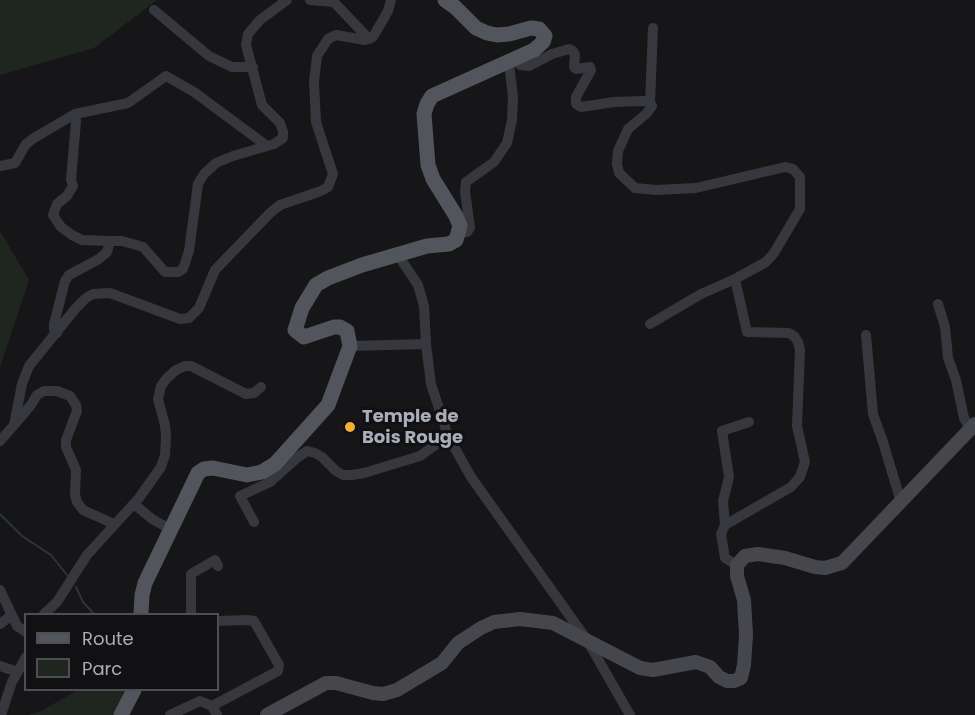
<!DOCTYPE html>
<style>
body{margin:0}
#map{position:relative;width:975px;height:715px;overflow:hidden;background:#161618;font-family:Poppins,sans-serif}
canvas{display:block}
.legend{position:absolute;left:24px;top:613px;width:195px;height:78px;box-sizing:border-box;background:#111113;border:2px solid #4d4f55;margin:0;padding:8px 10px;list-style:none;font-size:18px;color:#a8adb8}
.legend li{display:flex;align-items:center;gap:12px;height:30px}
.legend b{width:30px;border:2px solid #4d4f55}
</style>
<div id="map">
<canvas width="975" height="715"></canvas>
<ul class="legend">
<li><b style="height:8px;background:#53555c"></b>Route</li>
<li><b style="height:16px;background:#1e261f"></b>Parc</li>
</ul>
</div>
<script>
const ctx = document.querySelector('canvas').getContext('2d');
ctx.lineJoin = 'round';
function paint(path, color) { ctx.fillStyle = color; ctx.fill(path, 'evenodd'); }
const poly = rows => new Path2D(rows.map(r => 'M' + r).join(''));
function stroke(path, color, width, dash) { ctx.strokeStyle = color; ctx.lineWidth = width; ctx.lineCap = dash ? 'butt' : 'round'; ctx.setLineDash(dash || []); ctx.stroke(path); }
function write(font, color, halo, rows, align = 'center') {
  ctx.font = font + ' Poppins,sans-serif'; ctx.lineWidth = 6; ctx.setLineDash([]); ctx.textBaseline = 'middle'; ctx.strokeStyle = halo; ctx.fillStyle = color; for (const [text, x, y, turn = 0] of rows) {
    ctx.save(); ctx.translate(x, y); ctx.rotate((+turn || 0) * Math.PI / 180); ctx.textAlign = isNaN(turn) ? turn : align; if (halo) ctx.strokeText(text, 0, 0); ctx.fillText(text, 0, 0); ctx.restore();
  }
}
paint(poly([
 [0,0,157,0,94,48,0,75],
 [0,231,29,280,0,367],
 [78,690,134,690,121,715,28,715,41,711]
]), '#1e261f');
stroke(poly([
 [0,514,22,536,51,555,67,575],
 [76,587,83,602,94,614]
]), '#2c353c', 2);
stroke(poly([
 [310,0,334,2],
 [332,0,369,39],
 [154,10,209,56,232,67,253,67],
 [516,59,520,65,529,66,552,54,569,49,573,51,575,55,574,67,576,69,590,67,591,70,576,97,576,104,581,107,614,102,645,101,650,103,652,106,646,114,628,129,618,151,617,164,619,173,635,188,656,190,696,188,785,167,793,169,800,177,800,209,774,253,766,262,735,279,747,332,789,333,794,336,798,342,800,350,797,426,805,462,800,477,791,487,725,525,721,534,725,558,737,565],
 [650,103,653,28],
 [75,114,76,121,71,180,73,186,67,196,57,204,53,215,61,227,72,235,82,240,110,241],
 [0,166,15,163,26,144,34,138,75,114,128,103,166,76,194,92,267,146],
 [459,233,467,232,470,228,465,191,466,182,494,162,507,143,512,120,513,97,509,63],
 [398,255,418,285,424,306,426,344,431,384,448,436,471,477,587,640,630,715],
 [938,304,945,327,948,358,956,380,964,418,970,429],
 [650,324,701,294,735,279],
 [57,333,54,330,54,324,65,281,69,275,99,259,107,252,110,241,122,241,143,247,165,272,178,272,183,269,189,251,198,184,204,174,216,163,233,156,274,144,283,138,283,132,280,123,262,105,246,45,248,34,260,20,287,0],
 [866,335,873,414,883,442,901,502],
 [350,346,426,344],
 [15,424,31,405,37,395,44,391,57,391,70,396,76,405,77,411,66,440,66,447,76,470,75,495,77,502,83,510,114,524],
 [0,441,14,425,22,384,29,366,76,308,86,298,93,294,110,293,180,319,189,318,199,308,215,270,270,213,280,205,321,191,328,187,333,174,316,122,314,82,317,56,328,39,336,35,365,40,373,37,388,11,391,0],
 [134,504,152,519,170,529],
 [254,522,240,496,270,482,298,457,307,451,315,453,322,457,336,471,343,475,352,475,364,473,420,456,448,436],
 [725,525,723,501,729,477,722,431,749,422],
 [0,590,17,626,26,632],
 [44,614,57,602,87,555,139,498,161,467,165,455,166,437,165,425,158,399,161,386,167,378,176,370,185,366,191,366,246,394,254,393,261,387],
 [191,614,191,574,215,560,218,566],
 [0,624,12,615],
 [0,666,18,672],
 [1,715,12,682,26,657],
 [170,715,200,701,212,706],
 [217,715,212,706,278,671,279,665,254,621,247,620,218,621]
]), '#37383d', 10);
stroke(poly([
 [267,715,326,683,336,683,373,693,383,694,397,690,442,663,458,643,481,628,494,622,520,619,553,623,640,668,653,670,696,662,710,667,719,677,727,681,734,681,741,678,744,665,746,635,744,600,737,576,737,565,745,556,758,554,785,558,815,567,825,568,842,563,975,424]
]), '#45474d', 14);
stroke(poly([
 [141,614,142,595,145,583,198,473,204,469,213,468,247,475,262,472,275,464,328,405,350,346,347,331,340,327,334,327,304,337,295,330,302,308,316,285,328,278,362,265,427,246,449,244,456,240,460,226,456,216,433,179,428,165,424,114,427,104,432,96,534,50,543,42,545,36,539,29,531,28,509,34,497,35,487,33,476,28,455,7,445,0],
 [121,715,134,690]
]), '#53555c', 15);
for (const [x, y, r, color] of [
 [350,427,6,"#f2b134"]
]) { const dot = new Path2D(); dot.arc(x, y, r, 0, 2 * Math.PI); ctx.fillStyle = color; ctx.fill(dot); stroke(dot, '#111113', 2); }
write('bold 18px', '#a8adb8', '#111113', [
 ["Temple de",362,417],
 ["Bois Rouge",362,438]
], 'left');
</script>
